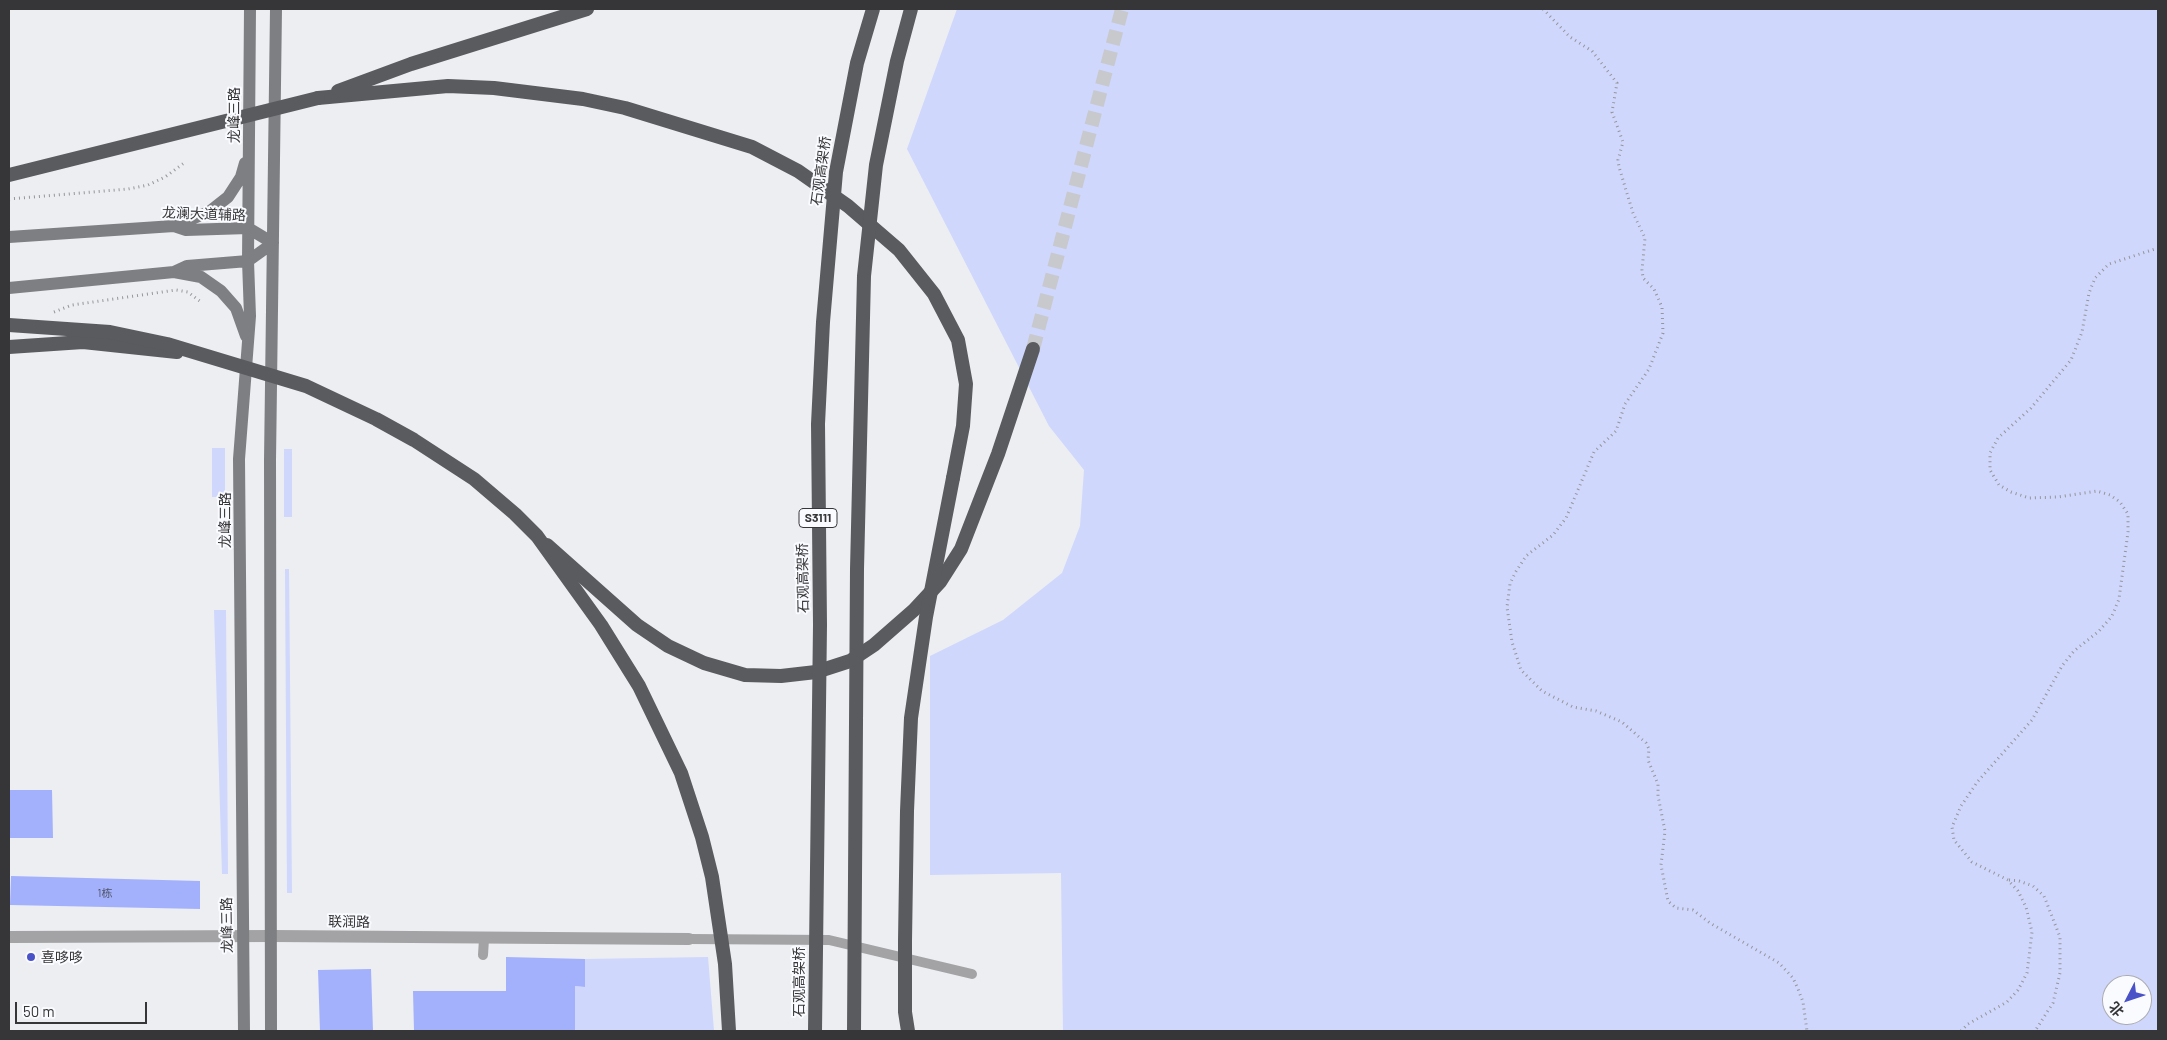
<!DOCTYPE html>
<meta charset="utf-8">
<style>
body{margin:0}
#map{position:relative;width:2167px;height:1040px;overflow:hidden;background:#eceef2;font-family:Barlow,"Noto Sans SC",sans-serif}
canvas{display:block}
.frame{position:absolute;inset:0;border:10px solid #363638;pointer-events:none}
.north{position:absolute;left:2102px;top:975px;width:50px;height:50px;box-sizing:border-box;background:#fafbff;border:1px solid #acacaf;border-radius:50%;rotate:229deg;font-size:14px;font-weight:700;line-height:20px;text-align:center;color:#363638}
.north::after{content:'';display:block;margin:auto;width:18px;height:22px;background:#4a52c7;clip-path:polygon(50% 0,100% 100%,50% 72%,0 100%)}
.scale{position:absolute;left:15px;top:1002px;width:132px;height:22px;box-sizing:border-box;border:2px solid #363638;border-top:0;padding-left:6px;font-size:15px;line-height:18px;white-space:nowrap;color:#363638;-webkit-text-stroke:4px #fafbff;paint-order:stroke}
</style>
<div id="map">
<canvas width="2167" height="1040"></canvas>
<div class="frame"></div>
<div class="north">北</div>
<div class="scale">50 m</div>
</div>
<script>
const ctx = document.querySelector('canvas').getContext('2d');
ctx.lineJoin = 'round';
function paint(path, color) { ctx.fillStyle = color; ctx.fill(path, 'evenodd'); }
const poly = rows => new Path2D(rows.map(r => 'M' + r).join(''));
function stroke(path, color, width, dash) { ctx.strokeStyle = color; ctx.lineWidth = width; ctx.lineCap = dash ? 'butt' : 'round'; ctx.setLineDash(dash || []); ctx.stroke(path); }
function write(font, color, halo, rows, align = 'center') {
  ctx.font = font + ' Barlow,"Noto Sans SC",sans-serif'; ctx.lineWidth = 4; ctx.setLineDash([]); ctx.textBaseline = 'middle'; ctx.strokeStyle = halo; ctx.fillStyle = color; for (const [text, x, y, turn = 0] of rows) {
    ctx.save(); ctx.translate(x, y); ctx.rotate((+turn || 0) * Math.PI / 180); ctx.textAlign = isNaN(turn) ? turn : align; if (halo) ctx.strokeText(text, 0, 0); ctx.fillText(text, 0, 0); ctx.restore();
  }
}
paint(poly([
 [957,9,2158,9,2158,1031,1063,1031,1061,873,930,875,930,656,1003,620,1062,573,1080,526,1084,470,1049,426,907,149],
 [2112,985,2142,985,2142,1015,2112,1015],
 [225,448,225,497,212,497,212,448],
 [284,449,292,449,292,517,284,517],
 [285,569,289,569,292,893,287,893],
 [214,610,226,610,228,874,222,874],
 [708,957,714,1031,575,1031,575,986,585,987,585,959]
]), '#cfd7fc');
paint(poly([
 [9,790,52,790,53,838,9,838],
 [11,876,200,881,200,909,10,905],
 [506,957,585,959,585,987,575,986,575,1031,414,1031,413,991,506,991],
 [371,969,373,1031,320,1031,318,970]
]), '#a3b1fc');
stroke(poly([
 [1033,349,1122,9]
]), '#c8c9cd', 14, [14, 7]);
stroke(poly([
 [1543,9,1570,37,1592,51,1617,83,1612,112,1623,142,1618,160,1619,167,1633,213,1645,238,1642,270,1643,278,1654,289,1662,307,1663,333,1649,369,1625,404,1616,431,1594,452,1566,518,1553,535,1526,556,1515,573,1510,584,1507,607,1512,642,1521,670,1542,691,1573,707,1596,711,1622,722,1646,743,1649,749,1648,760,1658,784,1658,796,1665,831,1661,865,1668,901,1676,908,1693,910,1710,923,1779,963,1793,978,1798,989,1803,1002,1807,1031],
 [9,199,128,189,148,185,165,177,184,163],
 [54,312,72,305,176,290,188,292,201,302],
 [2009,880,2019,881,2033,886,2044,896,2060,937,2060,973,2053,1003,2035,1031],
 [1961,1031,1968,1024,2007,1002,2018,990,2027,973,2032,932,2026,907,2018,891,2008,880,1972,862,1954,840,1952,827,1961,806,1978,781,2032,720,2062,666,2074,651,2099,631,2112,616,2119,599,2128,532,2128,514,2120,502,2110,495,2097,491,2058,497,2029,498,2011,492,1999,485,1990,470,1990,453,1998,438,2031,408,2071,360,2082,332,2089,293,2095,278,2109,264,2158,248]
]), '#959699', 3, [1, 4]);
stroke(poly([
 [689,939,829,940,972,974],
 [483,955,484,939]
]), '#a3a3a5', 10);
stroke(poly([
 [273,936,689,939]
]), '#a3a3a5', 12);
stroke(poly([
 [9,937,273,936]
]), '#a3a3a5', 12);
stroke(poly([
 [174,226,209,212,228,197,241,177,245,163],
 [9,237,174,226,186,230,248,228,273,243],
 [174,272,201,277,221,291,236,308,246,336],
 [9,288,174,272,187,266,248,261,273,243],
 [244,1031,239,459,250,316,248,261,250,9],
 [271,1031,270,460,276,9]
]), '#7e7f82', 12);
stroke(poly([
 [338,91,411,64,587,9],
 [318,98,448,86,494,88,583,99,625,108,752,147,798,171,848,206,899,250,934,294,958,340,966,384,963,426,953,478],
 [9,347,83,342,177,352],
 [547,545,637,625,668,646,704,663,745,675,781,676,816,672,850,661,874,645,914,610,940,582,961,549,998,454,1033,349]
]), '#5a5b5e', 14);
stroke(poly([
 [9,175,318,98],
 [9,325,110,332,167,344,306,386,376,419,414,440,474,479,515,514,537,536,601,625,639,686,681,773,702,837,712,877,725,964,729,1031],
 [815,1031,820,625,818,424,823,322,836,172,857,63,873,9],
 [854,1031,857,569,864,276,876,165,897,61,911,9],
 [908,1031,905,1012,905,941,907,811,911,718,926,617,953,478]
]), '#5a5b5e', 14);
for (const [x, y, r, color] of [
 [31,957,5,"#4a52c7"]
]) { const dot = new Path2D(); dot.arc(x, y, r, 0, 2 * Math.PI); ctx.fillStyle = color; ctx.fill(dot); stroke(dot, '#fafbff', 2); }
write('11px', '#515569', null, [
 ["1栋",105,893]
]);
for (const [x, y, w] of [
 [818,518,38]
]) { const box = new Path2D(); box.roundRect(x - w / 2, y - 9.5, w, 19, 4); ctx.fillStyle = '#fafbff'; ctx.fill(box); stroke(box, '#363638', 1); }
write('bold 12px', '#363638', null, [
 ["S3111",818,518]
]);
write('14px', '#363638', '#fafbff', [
 ["龙峰三路",234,115,-90],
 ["石观高架桥",821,171,-82],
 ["龙澜大道辅路",204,214,2],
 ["龙峰三路",225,520,-90],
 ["石观高架桥",803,578,-91],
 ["联润路",349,922,1],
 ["龙峰三路",227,925,-91],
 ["石观高架桥",799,982,-90]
]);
write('14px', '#363638', '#fafbff', [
 ["喜哆哆",41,957]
], 'left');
</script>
